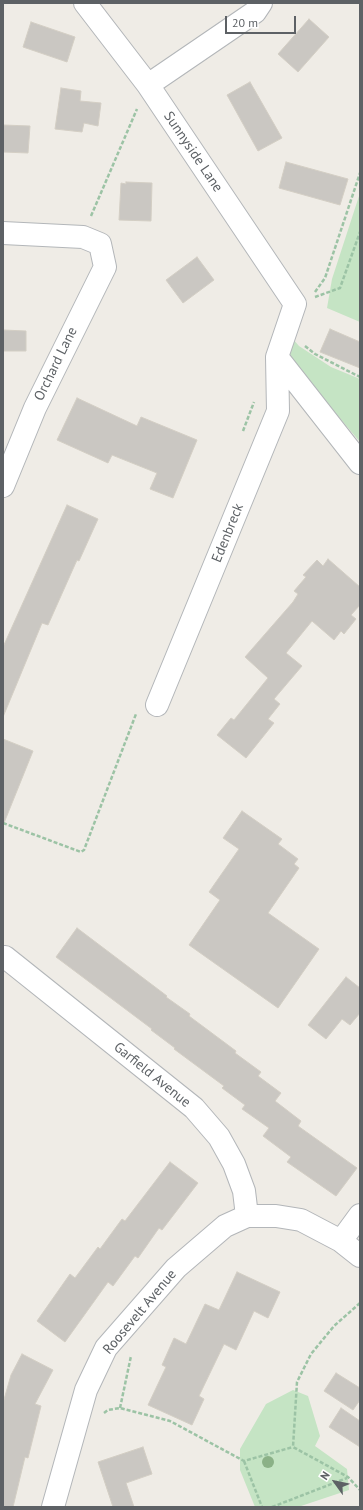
<!DOCTYPE html>
<style>
body{margin:0}
#map{position:relative;width:363px;height:1510px;overflow:hidden;background:#efece6;font-family:"PT Sans",sans-serif}
canvas{display:block}
.frame{position:absolute;inset:0;border:4px solid #5d6165;pointer-events:none}
.north{position:absolute;left:315px;top:1462px;width:40px;height:40px;-webkit-text-stroke:3px #fff;paint-order:stroke;rotate:303deg;font-size:11px;font-weight:700;line-height:16px;text-align:center;color:#5d6165}
.north::after{content:'';display:block;margin:auto;width:14px;height:18px;background:#5d6165;clip-path:polygon(50% 0,100% 100%,50% 72%,0 100%)}
.scale{position:absolute;left:225px;top:16px;width:71px;height:18px;box-sizing:border-box;border:2px solid #5d6165;border-top:0;padding-left:5px;font-size:12px;line-height:14px;white-space:nowrap;color:#5d6165;-webkit-text-stroke:3px #fff;paint-order:stroke}
</style>
<div id="map">
<canvas width="363" height="1510"></canvas>
<div class="frame"></div>
<div class="north">N</div>
<div class="scale">20 m</div>
</div>
<script>
const ctx = document.querySelector('canvas').getContext('2d');
ctx.lineJoin = 'round';
function paint(path, color) { ctx.fillStyle = color; ctx.fill(path, 'evenodd'); }
const poly = rows => new Path2D(rows.map(r => 'M' + r).join(''));
function stroke(path, color, width, dash) { ctx.strokeStyle = color; ctx.lineWidth = width; ctx.lineCap = dash ? 'butt' : 'round'; ctx.setLineDash(dash || []); ctx.stroke(path); }
function write(font, color, halo, rows, align = 'center') {
  ctx.font = font + ' "PT Sans",sans-serif'; ctx.lineWidth = 3.5; ctx.setLineDash([]); ctx.textBaseline = 'middle'; ctx.strokeStyle = halo; ctx.fillStyle = color; for (const [text, x, y, turn = 0] of rows) {
    ctx.save(); ctx.translate(x, y); ctx.rotate((+turn || 0) * Math.PI / 180); ctx.textAlign = isNaN(turn) ? turn : align; if (halo) ctx.strokeText(text, 0, 0); ctx.fillText(text, 0, 0); ctx.restore();
  }
}
paint(poly([
 [360,193,360,322,327,308,332,279],
 [286,331,299,346,331,367,360,379,360,442,294,364,277,357],
 [293,1390,308,1396,320,1436,315,1446,347,1469,349,1490,298,1507,255,1507,240,1470,240,1449,266,1404]
]), '#c5e4c4');
const building = poly([
 [309,19,329,37,298,72,278,54,309,19],
 [31,22,75,37,67,62,23,47,31,22],
 [250,82,282,138,258,151,227,95,250,82],
 [61,88,81,91,80,101,101,103,98,126,84,123,82,132,55,129,61,88],
 [3,125,30,126,28,153,3,152,3,125],
 [286,162,348,179,340,205,279,188,286,162],
 [126,182,152,183,151,221,119,220,121,183,126,184,126,182],
 [197,257,214,280,183,303,166,280,197,257],
 [330,329,360,342,360,368,320,352,330,329],
 [3,330,26,331,26,351,3,351,3,330],
 [77,398,137,426,141,417,197,440,173,498,150,489,157,473,112,455,108,463,57,440,77,398],
 [67,505,98,519,79,561,77,560,48,625,42,623,3,717,3,647,67,505],
 [328,559,360,587,360,605,351,615,356,619,344,634,341,631,334,640,312,621,286,653,302,666,274,699,280,704,268,719,274,723,246,758,217,735,231,718,234,720,268,678,245,657,293,602,298,594,294,591,306,577,303,575,317,560,323,566,328,559],
 [3,739,33,751,4,823,3,823,3,739],
 [242,811,282,839,278,844,298,859,294,864,299,868,268,913,319,949,278,1008,189,945,220,900,209,892,239,849,223,838,242,811],
 [77,928,167,996,166,997,190,1014,189,1016,236,1051,235,1053,261,1072,258,1076,281,1093,275,1101,301,1121,298,1126,357,1168,336,1196,287,1162,291,1157,263,1136,269,1128,242,1109,245,1105,222,1088,224,1086,174,1049,175,1048,151,1030,152,1029,56,957,77,928],
 [346,977,360,988,360,1013,350,1025,342,1019,326,1039,308,1025,346,977],
 [170,1162,198,1183,162,1230,159,1228,138,1258,135,1256,113,1286,108,1282,65,1342,37,1321,70,1274,75,1278,98,1247,100,1249,122,1219,125,1221,170,1162],
 [237,1272,280,1292,268,1318,254,1311,236,1350,224,1344,199,1396,204,1399,192,1425,148,1405,166,1367,162,1365,174,1338,186,1344,205,1304,219,1310,237,1272],
 [22,1354,53,1370,35,1404,41,1406,28,1458,25,1457,13,1507,3,1507,3,1403,11,1375,22,1354],
 [336,1373,360,1388,360,1400,353,1410,324,1391,336,1373],
 [341,1408,360,1421,360,1447,329,1427,341,1408],
 [143,1447,152,1474,126,1483,134,1507,113,1507,98,1462,143,1447]
]);
paint(building, '#cac7c2');
stroke(building, '#d3cec4', 1);
const minor = poly([
 [85,3,148,85,295,304,277,357,278,411,157,705],
 [148,85,255,12,261,3],
 [3,233,83,237,100,244,105,267,35,408,3,486],
 [277,357,360,463],
 [5,957,194,1108,219,1137,234,1164,244,1191,247,1216],
 [341,1241,360,1215],
 [53,1507,86,1390,106,1348,176,1268,225,1226,247,1216,276,1216,301,1220,341,1241,360,1256]
]);
stroke(minor, '#b3b6b9', 24);
stroke(poly([
 [91,216,137,109],
 [315,292,325,278,360,173],
 [315,297,340,288,360,232],
 [305,346,315,354,360,377],
 [243,431,254,402],
 [3,823,81,852,84,850,136,714],
 [360,1303,334,1326,311,1354,297,1382,293,1447,348,1477,360,1490],
 [120,1408,131,1356],
 [104,1413,108,1410,120,1408,170,1421,244,1461,293,1447],
 [244,1461,262,1507],
 [272,1507,347,1478]
]), '#9cc3a5', 2.5, [4, 2]);
stroke(minor, '#fff', 22);
ctx.fillStyle = '#8bb187';
for (const [x, y] of [
 [268,1462]
]) { ctx.beginPath(); ctx.arc(x, y, 6, 0, 2 * Math.PI); ctx.fill(); }
write('14px', '#5d6165', '#fff', [
 ["Sunnyside Lane",193,152,56],
 ["Orchard Lane",56,364,-64],
 ["Edenbreck",228,533,-68],
 ["Garfield Avenue",152,1075,39],
 ["Roosevelt Avenue",140,1312,-50]
]);
</script>
